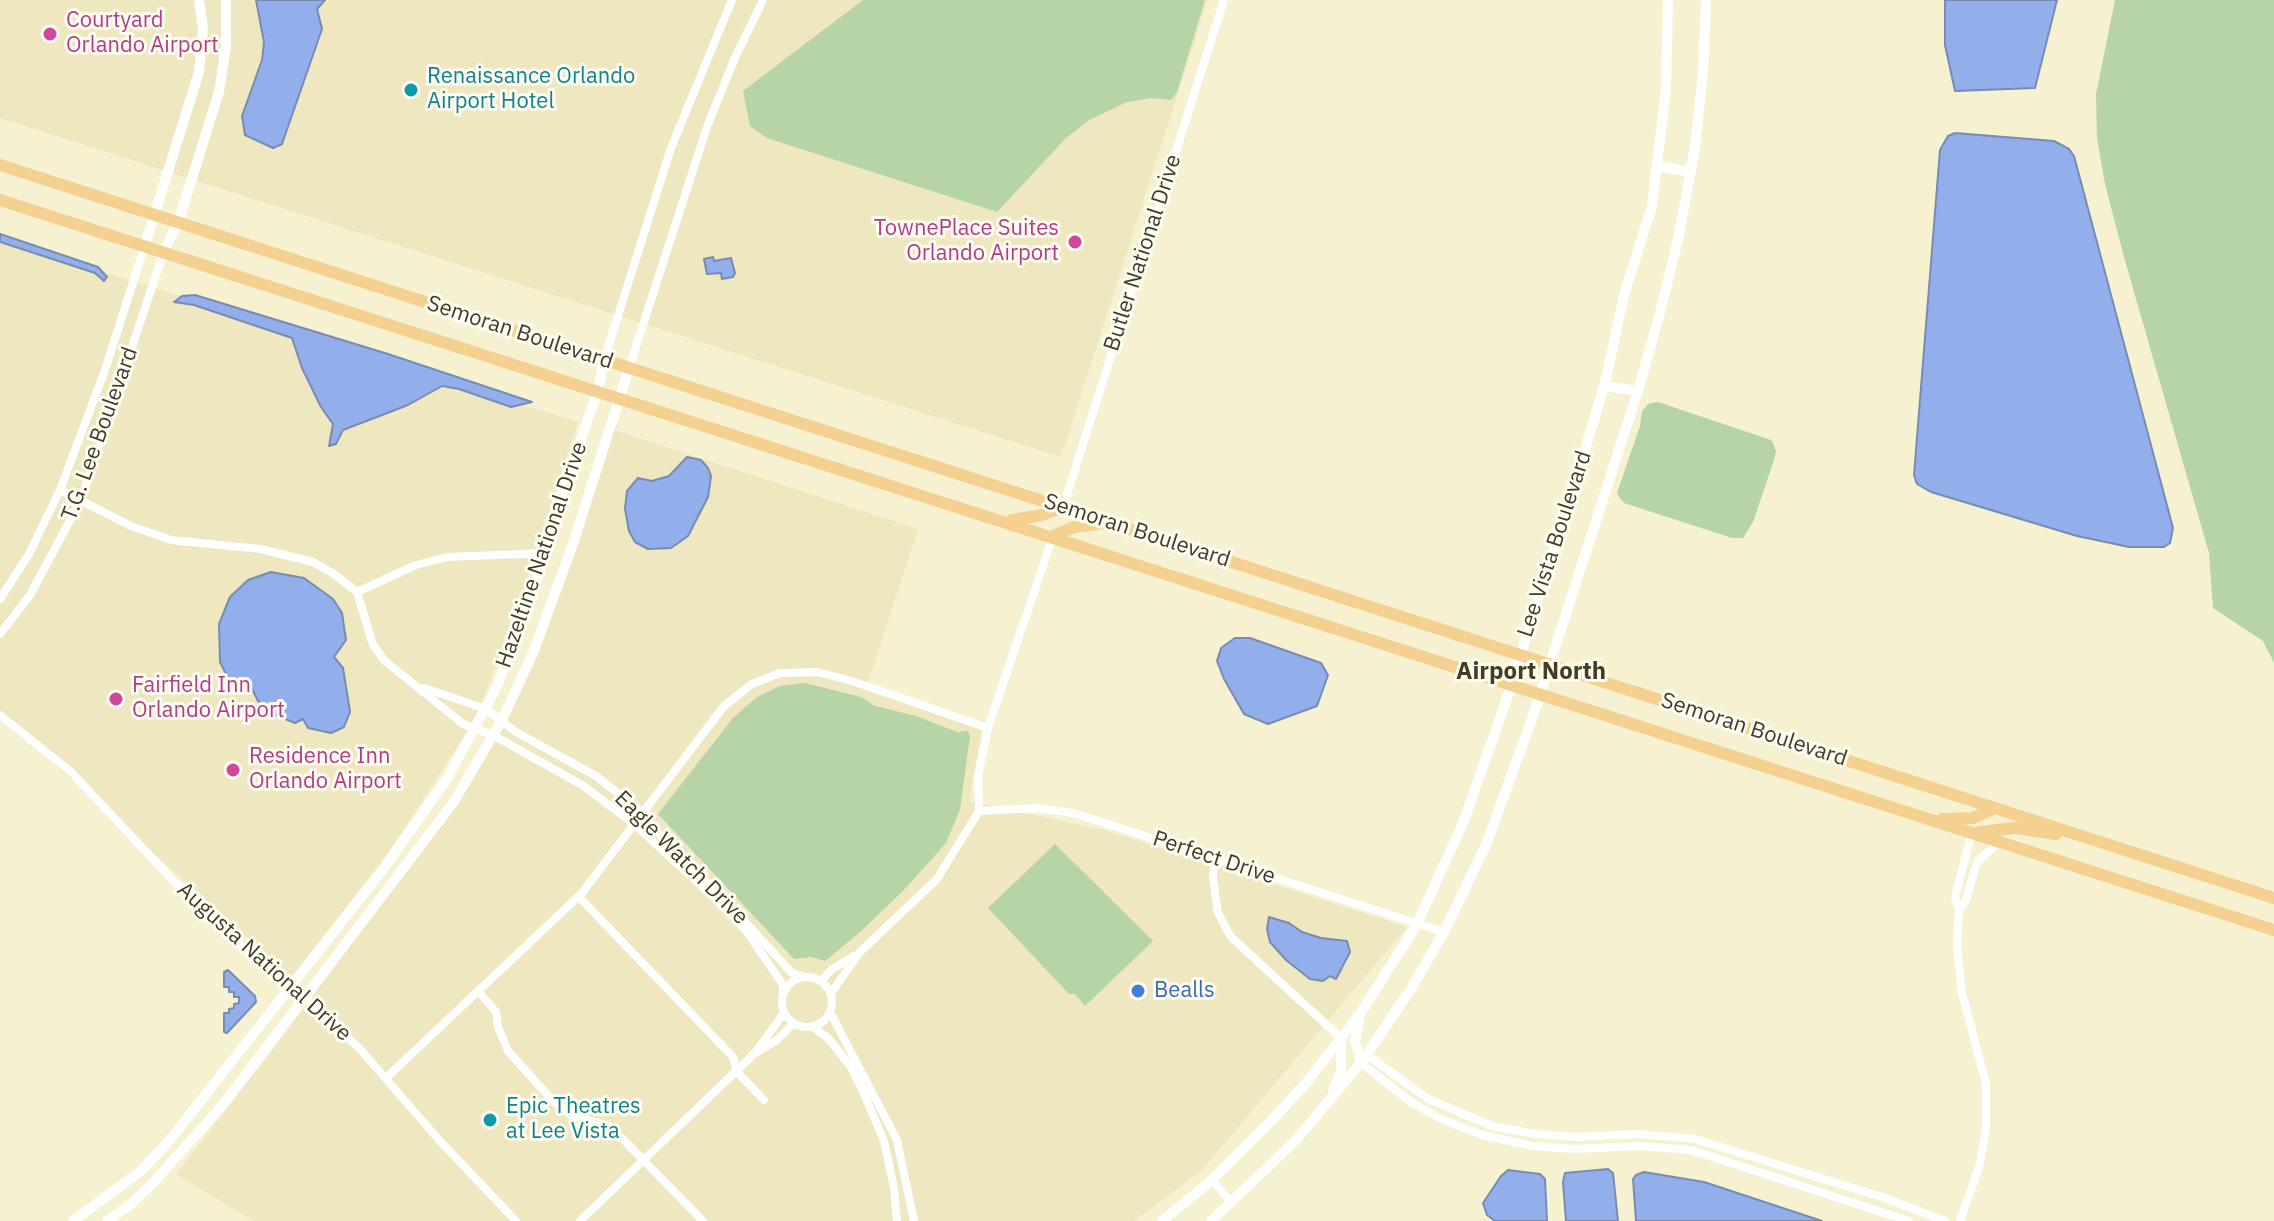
<!DOCTYPE html>
<style>
body{margin:0}
canvas{display:block;background:#f6f1d0}
</style>
<canvas width="2274" height="1221"></canvas>
<script>
const ctx = document.querySelector('canvas').getContext('2d');
ctx.lineJoin = 'round';
function paint(path, color) { ctx.fillStyle = color; ctx.fill(path, 'evenodd'); }
const poly = rows => new Path2D(rows.map(r => 'M' + r).join(''));
function stroke(path, color, width, dash) { ctx.strokeStyle = color; ctx.lineWidth = width; ctx.lineCap = dash ? 'butt' : 'round'; ctx.setLineDash(dash || []); ctx.stroke(path); }
function write(font, color, halo, rows, align = 'center') {
  ctx.font = font + ' "IBM Plex Sans",sans-serif'; ctx.lineWidth = 6; ctx.setLineDash([]); ctx.textBaseline = 'middle'; ctx.strokeStyle = halo; ctx.fillStyle = color; for (const [text, x, y, turn = 0] of rows) {
    ctx.save(); ctx.translate(x, y); ctx.rotate((+turn || 0) * Math.PI / 180); ctx.textAlign = isNaN(turn) ? turn : align; if (halo) ctx.strokeText(text, 0, 0); ctx.fillText(text, 0, 0); ctx.restore();
  }
}
paint(poly([
 [0,0,1208,0,1061,457,0,118],
 [0,239,578,422,517,611,476,718,386,856,291,977,0,715],
 [611,429,918,529,866,689,982,729,969,801,1104,830,1407,927,1203,1169,1134,1221,254,1221,176,1174,269,1055,436,831,500,731,565,582]
]), '#eee7bf');
paint(poly([
 [863,0,1205,0,1177,92,1171,100,1152,98,1127,102,1089,120,1065,139,997,212,767,138,750,126,743,91],
 [2115,0,2274,0,2274,663,2263,641,2213,608,2209,553,2124,257,2105,184,2097,138,2096,94],
 [1658,402,1771,440,1773,443,1776,451,1774,460,1753,522,1743,538,1732,538,1624,503,1619,497,1617,493,1640,426,1642,411,1648,404],
 [805,683,861,697,875,706,916,716,957,732,968,731,970,736,960,809,946,843,903,891,860,932,825,961,811,957,794,959,658,814,733,718,757,697,780,686],
 [1055,844,1153,941,1085,1006,1075,994,1069,994,988,908]
]), '#b7d3a8');
const water = poly([
 [256,0,325,0,317,9,322,29,282,144,273,148,245,135,242,116,262,60,264,42,256,0],
 [1945,0,2057,0,2035,88,1955,91,1945,45,1945,0],
 [1955,133,2054,141,2069,149,2074,156,2173,528,2170,543,2164,547,2129,547,2077,536,1931,492,1917,484,1914,475,1940,150,1948,136,1955,133],
 [0,234,98,267,107,277,104,281,95,273,0,242,0,234],
 [713,257,714,261,731,258,735,273,733,277,722,279,721,273,707,274,704,259,713,257],
 [195,295,388,354,532,402,511,407,459,389,442,386,408,405,343,430,336,444,329,446,333,424,321,407,302,368,292,338,194,305,174,302,182,296,195,295],
 [687,457,701,460,708,468,711,476,708,497,688,536,671,548,648,549,635,542,629,531,625,509,627,491,638,478,652,481,669,476,687,457],
 [271,572,304,578,333,599,342,613,346,640,334,657,343,668,350,712,344,727,331,733,308,728,303,719,295,723,271,713,258,701,250,685,239,685,227,676,220,662,219,624,230,597,248,580,271,572],
 [1235,638,1250,638,1321,663,1328,675,1317,706,1268,724,1244,714,1224,679,1217,661,1221,648,1235,638],
 [1269,917,1289,923,1302,932,1321,938,1347,941,1350,952,1336,979,1330,976,1323,981,1310,979,1286,960,1270,942,1267,929,1269,917],
 [228,970,255,996,256,1002,227,1033,224,1032,224,1013,229,1013,229,1009,234,1008,234,1004,239,1003,239,997,234,997,234,992,229,992,229,987,224,987,224,972,228,970],
 [1608,1169,1613,1173,1618,1221,1566,1221,1563,1182,1565,1173,1608,1169],
 [1508,1170,1540,1174,1545,1179,1547,1221,1495,1221,1487,1215,1483,1203,1501,1176,1508,1170],
 [1644,1172,1704,1182,1822,1221,1636,1221,1633,1179,1636,1175,1644,1172]
]);
paint(water, '#92afeb');
stroke(water, '#788cb3', 2);
stroke(poly([
 [604,360,671,148,732,0],
 [629,368,707,127,734,60,763,0],
 [60,490,131,526,171,540,260,549,313,562,334,574,357,592,373,645,385,661,463,724,493,735,582,785,634,824,717,900,747,932,783,985,783,994],
 [1063,507,1224,0],
 [357,592,416,565,447,557,546,553],
 [0,599,29,554,60,490,105,370,145,245],
 [0,634,30,595,81,500,164,251],
 [424,688,486,709,516,732,596,776,643,813,653,828,723,898,792,973,806,977],
 [0,715,70,771,204,913,272,973,305,997,360,1049,439,1140,516,1221],
 [979,811,1038,808,1073,813,1444,932],
 [979,811,978,777,988,728,1053,536],
 [1215,858,1213,878,1218,913,1231,937,1341,1038],
 [579,897,734,1058,736,1071,764,1100],
 [1959,910,1966,900,1977,862,2000,841],
 '782 1002a25 25 0 1 1 50 0a25 25 0 1 1-50 0Z',
 [821,981,832,969,856,955],
 [478,991,496,1012,498,1027,508,1051,554,1102,572,1116,610,1126,703,1221],
 [831,993,860,952,937,879,979,811],
 [830,1012,897,1140,914,1221],
 [813,1027,829,1039,851,1067,865,1096,884,1141,894,1188,897,1221],
 [757,1050,784,1013],
 [1366,1054,1428,1099,1492,1126,1536,1134,1577,1137,1637,1134,1695,1139,1885,1198,1945,1221],
 [1361,1063,1411,1102,1439,1118,1482,1135,1532,1146,1575,1149,1641,1146,1691,1150,1909,1221],
 [386,1078,581,894,724,706,752,684,780,673,817,672,852,681,988,728],
 [1212,1180,1232,1203],
 [580,1221,754,1054,777,1040,793,1024],
 [1960,1221,1979,1167,1986,1129,1986,1084,1962,993,1957,945,1959,910,1955,897,1972,832]
]), '#fff', 8);
stroke(poly([
 [1657,166,1691,172],
 [145,245,199,72,203,29,199,0],
 [164,251,178,223,219,92,226,47,226,0],
 [1604,386,1638,391],
 [1359,1020,1355,1041,1361,1063],
 [1333,1091,1341,1071,1341,1038],
 [73,1221,141,1171,169,1141,384,868,448,777,497,686,530,605,558,505,598,390,604,360],
 [107,1221,131,1204,153,1183,221,1107,453,803,502,720,533,653,572,547,629,368],
 [1162,1221,1212,1180,1272,1120,1306,1083,1360,1014,1417,924,1463,823,1504,707,1576,480,1606,379,1624,295,1652,206,1666,89,1668,0],
 [1211,1221,1294,1142,1361,1063,1412,987,1444,932,1486,845,1533,716,1638,391,1661,309,1679,235,1695,147,1703,72,1706,0]
]), '#fff', 10);
stroke(poly([
 [0,165,2274,898],
 [0,200,2274,930],
 [1012,520,1042,515,1063,507],
 [1053,536,1074,527,1105,523],
 [1942,819,1973,818,1995,808],
 [1979,832,2015,828,2056,834]
]), '#f4d191', 12);
for (const [x, y, r, color] of [
 [50,34,8,"#d1479c"],
 [411,90,8,"#0f9aa8"],
 [1075,242,8,"#d1479c"],
 [116,699,8,"#d1479c"],
 [233,770,8,"#d1479c"],
 [1138,991,8,"#3f7fe0"],
 [490,1120,8,"#0f9aa8"]
]) { const dot = new Path2D(); dot.arc(x, y, r, 0, 2 * Math.PI); ctx.fillStyle = color; ctx.fill(dot); stroke(dot, '#fffdf0', 3); }
write('22px', '#b23c85', '#fffdf0', [
 ["Courtyard",66,21],
 ["Orlando Airport",66,46],
 ["TownePlace Suites",1059,229,"right"],
 ["Orlando Airport",1059,254,"right"],
 ["Fairfield Inn",132,686],
 ["Orlando Airport",132,711],
 ["Residence Inn",249,757],
 ["Orlando Airport",249,782]
], 'left');
write('22px', '#0d838f', '#fffdf0', [
 ["Renaissance Orlando",427,77],
 ["Airport Hotel",427,102],
 ["Epic Theatres",506,1107],
 ["at Lee Vista",506,1132]
], 'left');
write('22px', '#3d3b2f', '#fffdf0', [
 ["Butler National Drive",1143,253,-72],
 ["Semoran Boulevard",520,333,18],
 ["T.G. Lee Boulevard",100,434,-70],
 ["Semoran Boulevard",1137,531,18],
 ["Lee Vista Boulevard",1555,544,-72],
 ["Hazeltine National Drive",542,555,-71],
 ["Semoran Boulevard",1754,730,18],
 ["Eagle Watch Drive",681,858,45],
 ["Perfect Drive",1214,858,18],
 ["Augusta National Drive",264,962,42]
]);
write('22px', '#366cbe', '#fffdf0', [
 ["Bealls",1154,991]
], 'left');
write('bold 24px', '#423d23', '#fffdf0', [
 ["Airport North",1531,672]
]);
</script>
